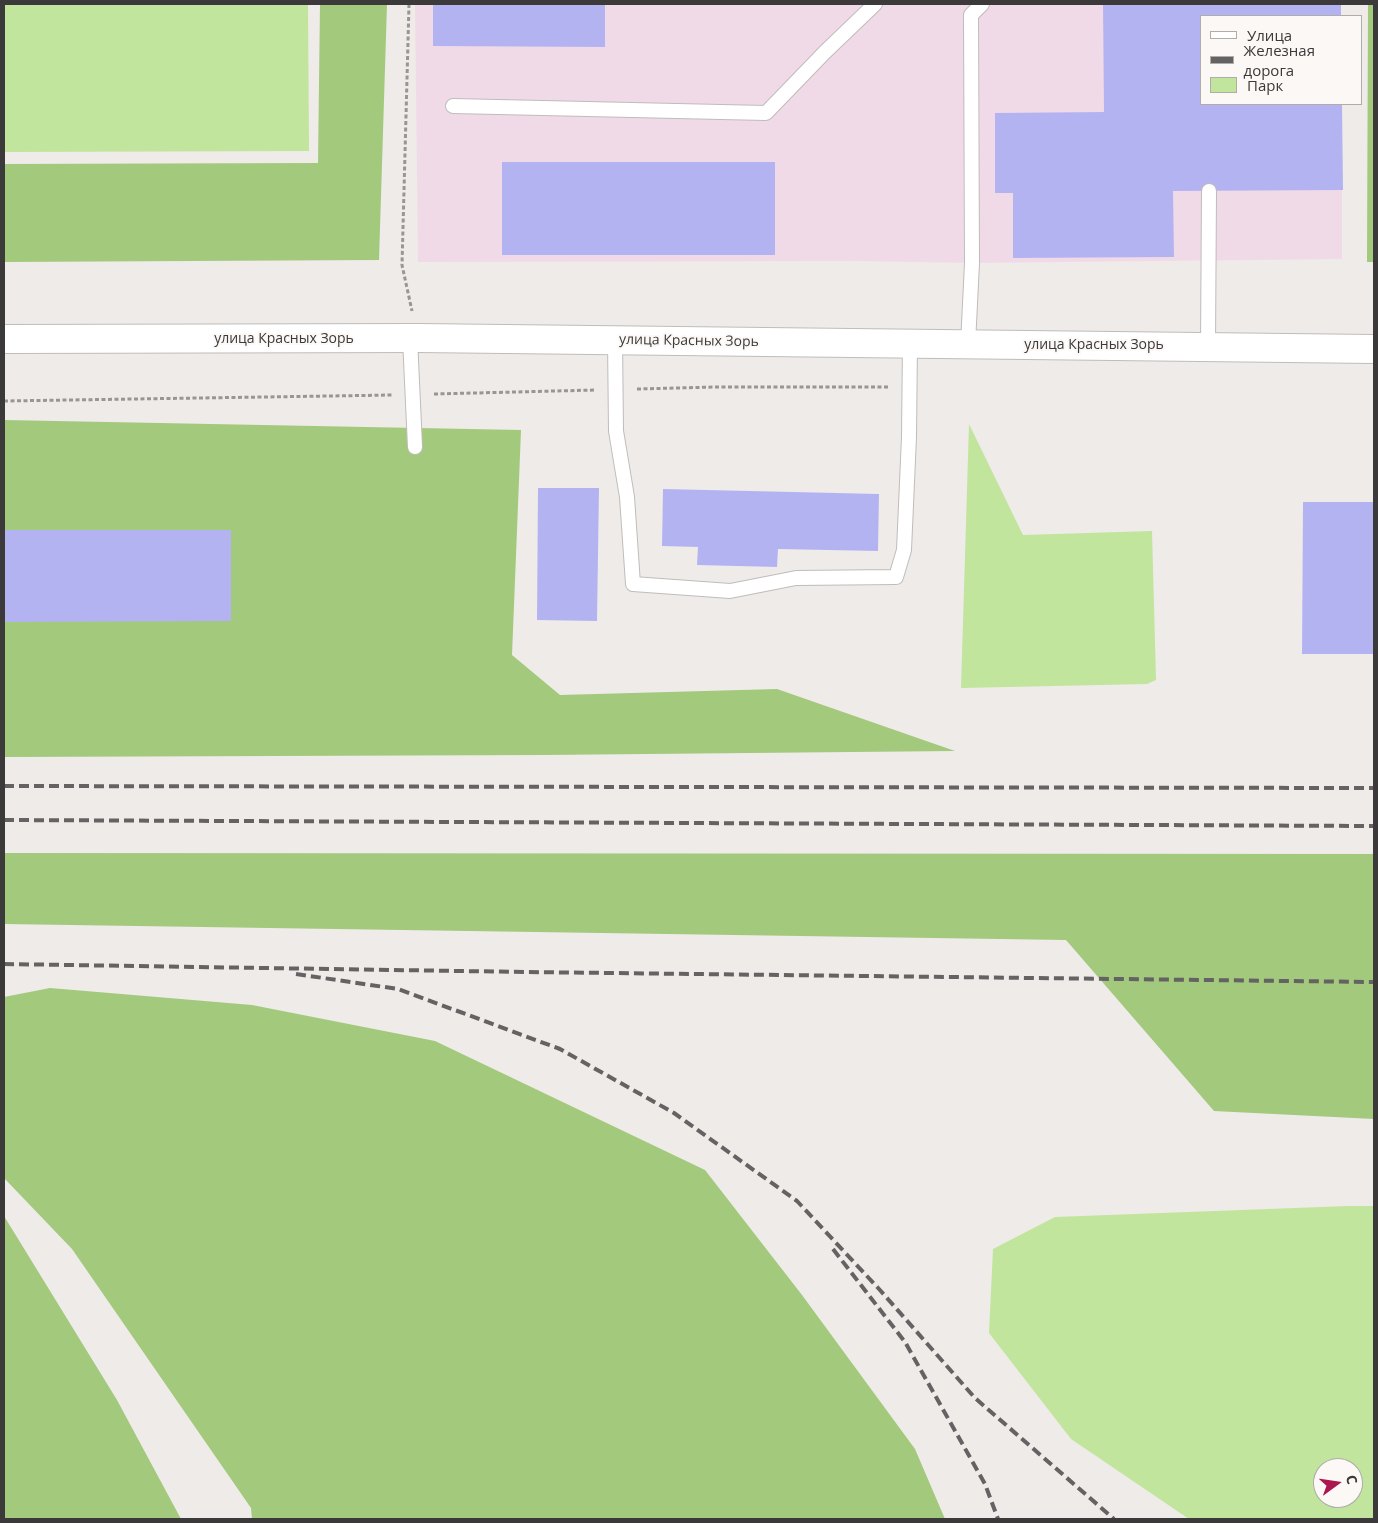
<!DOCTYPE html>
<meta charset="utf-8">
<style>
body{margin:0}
#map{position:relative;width:1378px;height:1523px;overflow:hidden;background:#efebe9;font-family:"Open Sans",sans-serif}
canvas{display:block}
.frame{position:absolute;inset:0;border:5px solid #3b3939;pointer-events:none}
.legend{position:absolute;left:1200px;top:15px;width:162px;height:90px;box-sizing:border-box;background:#fcf8f6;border:1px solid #afacaa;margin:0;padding:6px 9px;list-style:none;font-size:15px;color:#3b3939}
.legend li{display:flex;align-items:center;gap:10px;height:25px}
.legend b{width:25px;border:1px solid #afacaa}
.north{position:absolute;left:1313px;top:1458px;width:50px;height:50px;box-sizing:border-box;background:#fcf8f6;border:1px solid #afacaa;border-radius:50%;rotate:76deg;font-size:14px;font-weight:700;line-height:20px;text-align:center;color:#3b3939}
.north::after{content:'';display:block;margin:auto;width:18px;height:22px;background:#aa184f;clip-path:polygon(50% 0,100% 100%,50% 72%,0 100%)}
</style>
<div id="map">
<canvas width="1378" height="1523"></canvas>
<div class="frame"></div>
<ul class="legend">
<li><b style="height:6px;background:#fff"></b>Улица</li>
<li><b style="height:6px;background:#646262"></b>Железная дорога</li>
<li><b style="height:14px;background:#c1e59c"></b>Парк</li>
</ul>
<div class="north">С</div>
</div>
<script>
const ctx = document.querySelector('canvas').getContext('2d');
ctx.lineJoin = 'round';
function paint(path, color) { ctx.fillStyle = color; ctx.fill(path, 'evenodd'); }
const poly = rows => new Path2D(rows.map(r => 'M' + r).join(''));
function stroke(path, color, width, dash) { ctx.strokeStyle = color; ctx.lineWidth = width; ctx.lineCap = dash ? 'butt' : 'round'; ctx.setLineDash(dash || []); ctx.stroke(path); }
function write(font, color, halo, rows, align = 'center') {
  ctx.font = font + ' "Open Sans",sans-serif'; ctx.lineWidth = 4; ctx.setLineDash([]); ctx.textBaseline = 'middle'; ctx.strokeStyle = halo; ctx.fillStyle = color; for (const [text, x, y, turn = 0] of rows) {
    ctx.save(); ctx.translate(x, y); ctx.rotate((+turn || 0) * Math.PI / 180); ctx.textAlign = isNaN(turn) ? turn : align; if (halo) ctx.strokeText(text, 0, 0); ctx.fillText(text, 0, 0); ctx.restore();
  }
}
paint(poly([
 [415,4,1341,4,1341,16,1202,16,1202,104,1342,104,1342,259,972,263,857,261,418,262]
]), '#f1dae7');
paint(poly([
 [4,4,308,4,309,151,4,152],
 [969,424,1023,535,1152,531,1156,680,1147,684,961,688],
 [1348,1206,1374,1206,1374,1519,1189,1519,1071,1439,989,1333,993,1249,1055,1217],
 [1323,1468,1353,1468,1353,1498,1323,1498]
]), '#c1e59c');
paint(poly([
 [320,4,387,4,379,260,4,262,4,164,318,163],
 [1368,4,1374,4,1374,262,1367,262],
 [4,420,521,430,512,655,560,695,777,689,955,751,543,755,4,757],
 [4,853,1374,854,1374,1119,1214,1111,1066,940,4,924],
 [50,988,252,1005,435,1041,705,1170,802,1295,915,1449,945,1519,252,1519,251,1508,72,1249,4,1178,4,997],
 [4,1216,117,1400,181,1519,4,1519]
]), '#a3c97c');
paint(poly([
 [433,4,605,4,605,47,433,46],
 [1103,4,1341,4,1341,16,1202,16,1202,104,1342,104,1343,190,1173,191,1174,257,1013,258,1013,193,995,193,995,113,1104,112],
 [502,162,775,162,775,255,502,255],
 [538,488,599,488,597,621,537,620],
 [663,489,879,494,878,551,778,549,777,567,697,565,698,547,662,546],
 [1303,502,1374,502,1373,654,1302,654],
 [4,530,231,530,231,621,4,622]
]), '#b4b3f2');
const service = poly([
 [453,106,766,113,825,52,875,4],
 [410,338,415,447],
 [615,340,616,431,627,497,633,584,730,591,796,578,896,577,904,550,909,437,910,343],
 [968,344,972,263,971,15,982,4],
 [1208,346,1209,191]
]);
const minor = poly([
 [4,339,418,338,1374,349]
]);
stroke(service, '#c0bcba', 16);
stroke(minor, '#c0bcba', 30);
stroke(poly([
 [409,4,402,265,412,311],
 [637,389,716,387,888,387],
 [434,394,596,390],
 [4,401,393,395]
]), '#989594', 3, [4, 2.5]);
stroke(service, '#fff', 14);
stroke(minor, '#fff', 28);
stroke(poly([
 [4,786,1374,788],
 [4,820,1374,826],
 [4,964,525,972,1374,982],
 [296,974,398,989,560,1049,674,1113,797,1201,879,1289,975,1398,1114,1519],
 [833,1249,905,1342,985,1484,998,1519]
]), '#646262', 4, [10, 5]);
write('14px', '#3b3939', '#fcf8f6', [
 ["улица Красных Зорь",284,339],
 ["улица Красных Зорь",689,341,1],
 ["улица Красных Зорь",1094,345]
]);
</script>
